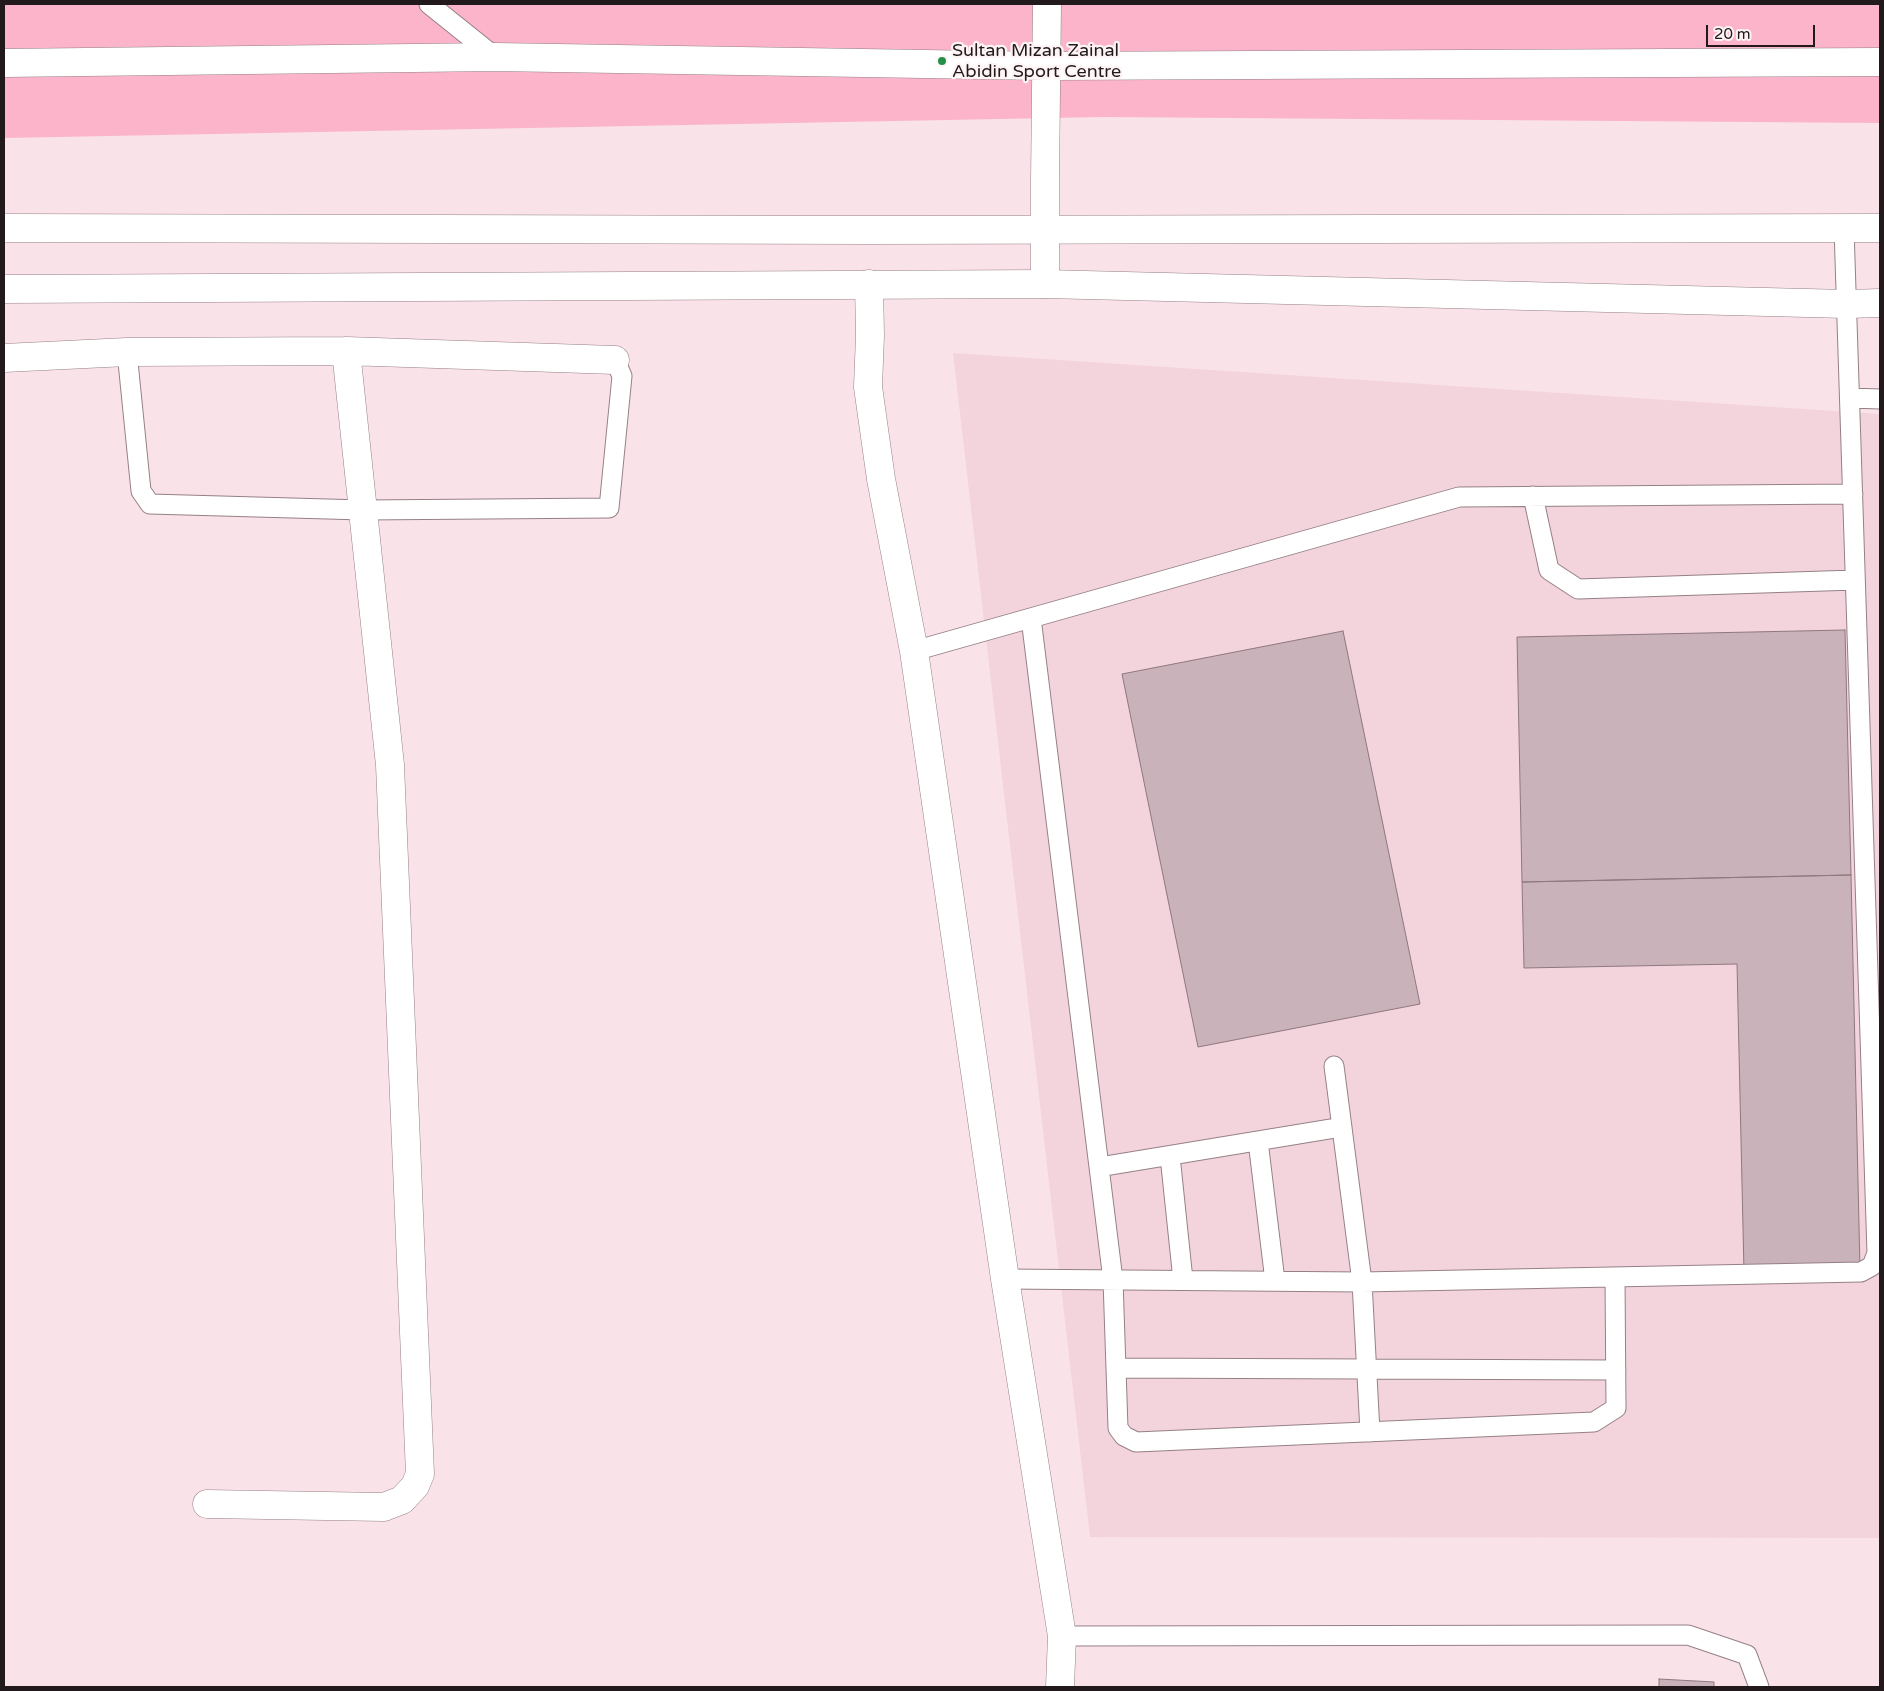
<!DOCTYPE html>
<style>
body{margin:0}
#map{position:relative;width:1884px;height:1691px;overflow:hidden;background:#fae2e9;font-family:"Varela Round",sans-serif}
canvas{display:block}
.frame{position:absolute;inset:0;border:5px solid #21191c;pointer-events:none}
.scale{position:absolute;left:1706px;top:25px;width:109px;height:22px;box-sizing:border-box;border:2px solid #21191c;border-top:0;padding-left:6px;font-size:15px;line-height:18px;white-space:nowrap;color:#21191c;-webkit-text-stroke:4px #fef4f6;paint-order:stroke}
</style>
<div id="map">
<canvas width="1884" height="1691"></canvas>
<div class="frame"></div>
<div class="scale">20 m</div>
</div>
<script>
const ctx = document.querySelector('canvas').getContext('2d');
ctx.lineJoin = 'round';
function paint(path, color) { ctx.fillStyle = color; ctx.fill(path, 'evenodd'); }
const poly = rows => new Path2D(rows.map(r => 'M' + r).join(''));
function stroke(path, color, width, dash) { ctx.strokeStyle = color; ctx.lineWidth = width; ctx.lineCap = dash ? 'butt' : 'round'; ctx.setLineDash(dash || []); ctx.stroke(path); }
function write(font, color, halo, rows, align = 'center') {
  ctx.font = font + ' "Varela Round",sans-serif'; ctx.lineWidth = 4.5; ctx.setLineDash([]); ctx.textBaseline = 'middle'; ctx.strokeStyle = halo; ctx.fillStyle = color; for (const [text, x, y, turn = 0] of rows) {
    ctx.save(); ctx.translate(x, y); ctx.rotate((+turn || 0) * Math.PI / 180); ctx.textAlign = isNaN(turn) ? turn : align; if (halo) ctx.strokeText(text, 0, 0); ctx.fillText(text, 0, 0); ctx.restore();
  }
}
paint(poly([
 [953,353,1880,414,1880,1538,1090,1537]
]), '#f4d4dc');
paint(poly([
 [4,4,1880,4,1880,123,1104,117,4,138]
]), '#fbb4c9');
const building = poly([
 [1845,630,1851,875,1522,882,1517,637,1845,630],
 [1343,631,1420,1004,1198,1047,1122,674,1343,631],
 [1851,875,1860,1269,1744,1272,1737,964,1524,968,1522,882,1851,875],
 [1659,1679,1714,1682,1714,1687,1659,1687,1659,1679]
]);
paint(building, '#c9b2b9');
stroke(building, '#8e797e', 1);
const lane = poly([
 [429,4,495,57],
 [127,352,141,491,150,504,363,510,609,508,622,376,615,360],
 [1850,398,1880,399],
 [1533,496,1549,570,1578,589,1855,580],
 [1031,618,1113,1280,1118,1428,1124,1436,1136,1442,1594,1422,1616,1408,1615,1277],
 [914,651,1459,497,1853,494],
 [1334,1066,1362,1282,1370,1432],
 [1258,1141,1275,1281],
 [1170,1156,1183,1280],
 [1099,1167,1342,1127],
 [1005,1279,1362,1282,1861,1272,1872,1266,1877,1253,1844,228],
 [1116,1368,1616,1370],
 [1062,1636,1688,1635,1747,1655,1759,1687]
]);
const street = poly([
 [4,63,495,57,1046,66,1880,62],
 [869,284,870,335,868,387,881,479,914,651,1005,1279,1062,1636,1060,1687],
 [1045,284,1045,181,1047,4],
 [4,358,127,352,346,351,615,360],
 [207,1504,384,1507,402,1500,415,1486,420,1474,390,765,346,351]
]);
const secondary = poly([
 [4,228,869,230,1880,228],
 [4,289,1045,284,1847,304,1880,303]
]);
stroke(lane, '#958086', 21);
stroke(street, '#958086', 29);
stroke(secondary, '#958086', 29);
stroke(lane, '#fff', 19);
stroke(street, '#fff', 28);
stroke(secondary, '#fff', 28);
for (const [x, y, r, color] of [
 [942,61,5,"#248f46"]
]) { const dot = new Path2D(); dot.arc(x, y, r, 0, 2 * Math.PI); ctx.fillStyle = color; ctx.fill(dot); stroke(dot, '#fef4f6', 2); }
write('18px', '#21191c', '#fef4f6', [
 ["Sultan Mizan Zainal",952,51],
 ["Abidin Sport Centre",952,72]
], 'left');
</script>
